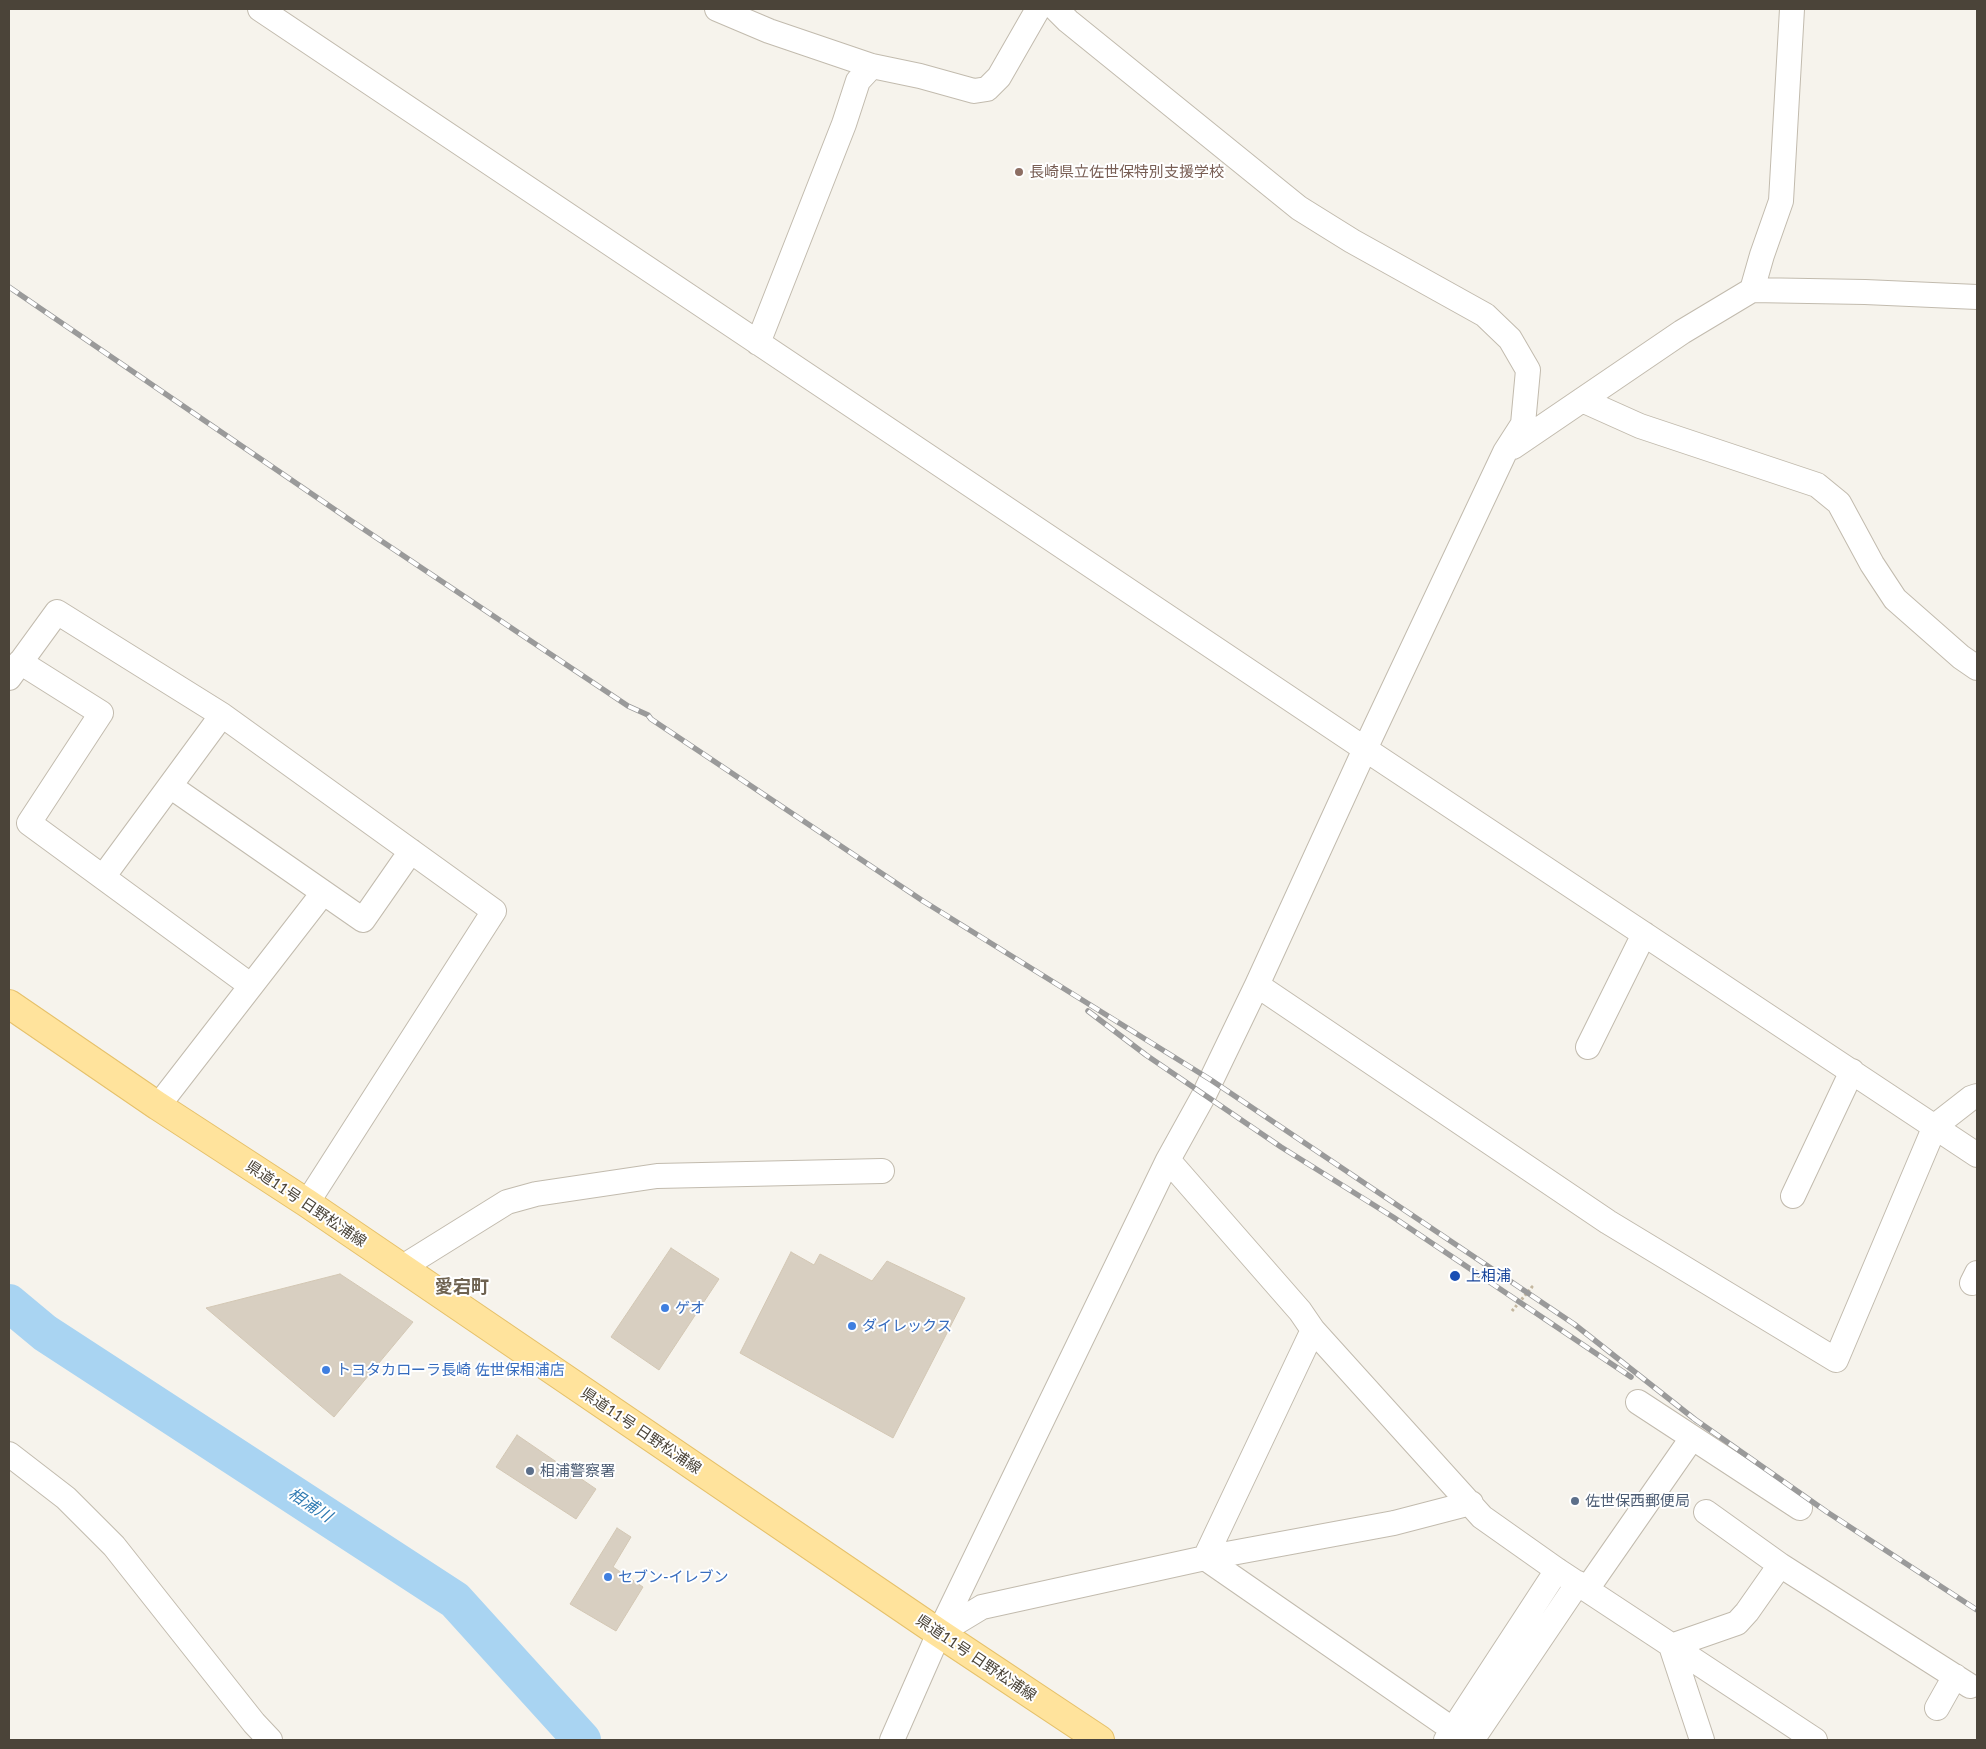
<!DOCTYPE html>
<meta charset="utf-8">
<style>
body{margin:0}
#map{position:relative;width:1986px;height:1749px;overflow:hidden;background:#f6f3ec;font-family:Lato,sans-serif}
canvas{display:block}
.frame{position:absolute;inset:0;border:10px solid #4b4439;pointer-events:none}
</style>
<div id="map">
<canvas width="1986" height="1749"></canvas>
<div class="frame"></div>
</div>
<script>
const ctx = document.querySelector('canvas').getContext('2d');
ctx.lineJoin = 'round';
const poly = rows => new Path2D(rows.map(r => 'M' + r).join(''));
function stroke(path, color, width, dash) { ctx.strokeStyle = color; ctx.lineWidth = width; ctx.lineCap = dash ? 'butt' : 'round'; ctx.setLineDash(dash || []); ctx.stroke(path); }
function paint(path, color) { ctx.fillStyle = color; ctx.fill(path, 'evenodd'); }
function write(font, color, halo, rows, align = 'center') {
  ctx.font = font + ' Lato,"Noto Sans JP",sans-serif'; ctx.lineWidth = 4; ctx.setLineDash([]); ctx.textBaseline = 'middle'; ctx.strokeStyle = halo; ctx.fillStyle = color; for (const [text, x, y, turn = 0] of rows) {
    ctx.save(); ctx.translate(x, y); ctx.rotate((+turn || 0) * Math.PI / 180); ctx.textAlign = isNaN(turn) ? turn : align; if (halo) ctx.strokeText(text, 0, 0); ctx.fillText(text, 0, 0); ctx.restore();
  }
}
stroke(poly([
 [9,1303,45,1333,455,1600,582,1740]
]), '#a9d4f2', 38);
const building = poly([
 [671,1248,719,1279,659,1370,611,1337,671,1248],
 [791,1252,814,1265,820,1254,872,1281,887,1261,965,1298,893,1438,740,1353,791,1252],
 [340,1274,413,1322,334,1417,206,1308,340,1274],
 [517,1435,596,1489,576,1519,496,1467,517,1435],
 [617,1528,631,1537,613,1567,643,1587,616,1631,570,1604,617,1528]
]);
paint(building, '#d8cfc1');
stroke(building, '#d3c7b4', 1);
const minor = poly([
 [260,9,1365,749,1977,1155],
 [717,9,769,31,872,66,920,76,974,91,987,89,999,77,1038,9],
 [1752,290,1762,255,1781,201,1792,9],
 [758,343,844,124,858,81,872,66],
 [1582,400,1640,426,1817,485,1839,503,1872,564,1895,599,1961,657,1977,668],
 [1513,447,1682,332,1752,290,1865,292,1977,297],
 [20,662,101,713,29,823,250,985],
 [9,678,57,612,222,715,494,911,307,1203],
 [170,786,363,920,411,851],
 [103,877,222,715],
 [1257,985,1608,1222,1836,1360,1935,1126,1971,1098,1977,1096],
 [1588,1047,1644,934],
 [158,1106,323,893],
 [1168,1160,1300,1311,1313,1330,1482,1517,1557,1570,1815,1740],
 [1793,1196,1852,1071],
 [401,1268,507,1202,536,1194,657,1176,882,1171],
 [1972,1283,1977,1273],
 [1638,1402,1800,1508],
 [9,1454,66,1498,114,1546,254,1723,270,1740],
 [1205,1558,1468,1740],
 [1205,1558,1313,1330],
 [1780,1565,1970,1686],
 [1587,1589,1692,1438],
 [939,1633,982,1607,1205,1558,1394,1523,1471,1503],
 [1671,1646,1737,1623,1747,1612,1780,1565,1706,1512],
 [1671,1646,1702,1740],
 [1937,1708,1955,1676],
 [892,1740,939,1633,1168,1160,1204,1095,1257,985,1365,749,1505,452,1523,424,1528,370,1510,339,1485,315,1352,241,1299,208,1068,21,1056,9],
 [1446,1740,1557,1570],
 [1472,1740,1578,1583]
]);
const major = poly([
 [9,1004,158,1106,307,1203,939,1633,1100,1740]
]);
stroke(minor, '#c2bbae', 26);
stroke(major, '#e6c16a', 30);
stroke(poly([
 [1512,1311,1532,1287,1529,1285]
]), '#c4b79f', 3, [2.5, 2.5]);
stroke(minor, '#fff', 24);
stroke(major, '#ffe39c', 28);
const rail = poly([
 [9,287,350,520,628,706,648,715,651,719,923,901,1211,1080,1574,1324,1697,1421],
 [1088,1011,1146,1055,1281,1147,1393,1217,1631,1377],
 [1693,1418,1827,1512,1977,1610]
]);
stroke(rail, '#9a9a9a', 5.5);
stroke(rail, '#fff', 4, [11]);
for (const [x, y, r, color] of [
 [1019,172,5,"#8d6e63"],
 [1455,1276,6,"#1a4fb4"],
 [665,1308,5,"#3f7fe0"],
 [852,1326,5,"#3f7fe0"],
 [326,1370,5,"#3f7fe0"],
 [530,1471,5,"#5c6f8a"],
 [1575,1501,5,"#5c6f8a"],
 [608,1577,5,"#3f7fe0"]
]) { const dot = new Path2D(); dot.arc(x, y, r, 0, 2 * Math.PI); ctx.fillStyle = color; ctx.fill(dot); stroke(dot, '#fff', 2); }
write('15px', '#785e54', '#fff', [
 ["長崎県立佐世保特別支援学校",1029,172]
], 'left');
write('15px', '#4b4439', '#fff', [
 ["県道11号 日野松浦線",306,1204,34],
 ["県道11号 日野松浦線",641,1431,34],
 ["県道11号 日野松浦線",976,1658,34]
]);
write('15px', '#164399', '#fff', [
 ["上相浦",1466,1276]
], 'left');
write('15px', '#366cbe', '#fff', [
 ["ゲオ",675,1308],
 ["ダイレックス",862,1326],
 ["トヨタカローラ長崎 佐世保相浦店",336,1370],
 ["セブン-イレブン",618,1577]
], 'left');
write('15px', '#4e5e75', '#fff', [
 ["相浦警察署",540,1471],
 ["佐世保西郵便局",1585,1501]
], 'left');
write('italic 16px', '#2e7ab2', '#fff', [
 ["相浦川",310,1505,33]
]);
write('bold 18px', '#6e6250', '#fff', [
 ["愛宕町",462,1287]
]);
</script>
